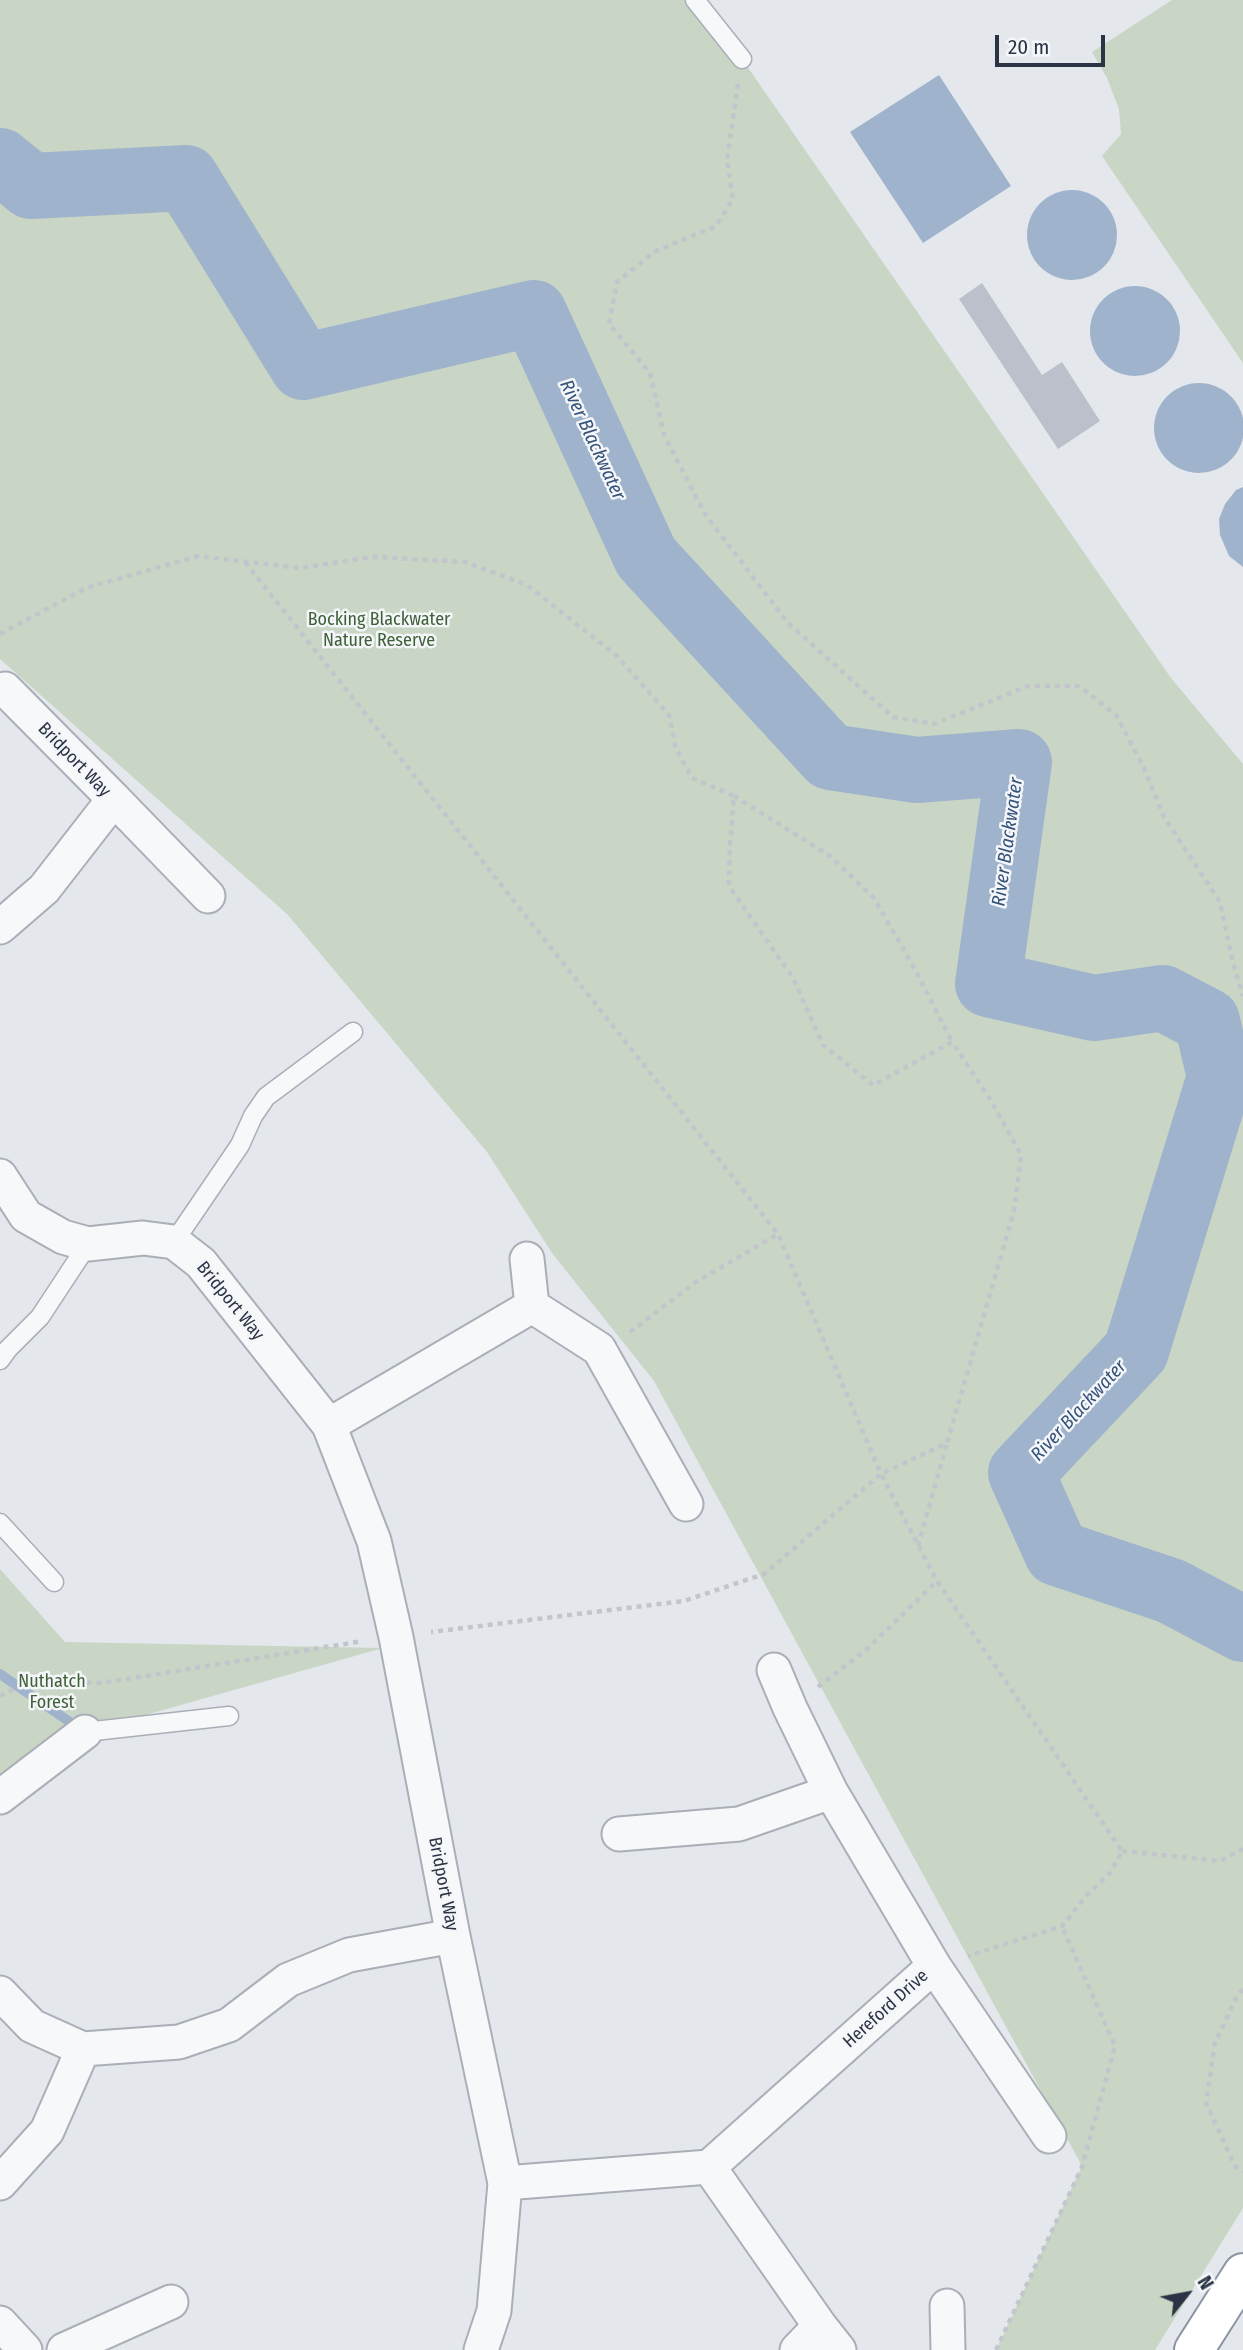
<!DOCTYPE html>
<style>
body{margin:0}
#map{position:relative;width:1243px;height:2350px;overflow:hidden;background:#e4e7ec;font-family:"Fira Sans Condensed",sans-serif}
canvas{display:block}
.north{position:absolute;left:1152px;top:2259px;width:70px;height:70px;-webkit-text-stroke:5px #f4f6f9;paint-order:stroke;rotate:59deg;font-size:19px;font-weight:700;line-height:28px;text-align:center;color:#2b3445}
.north::after{content:'';display:block;margin:auto;width:24px;height:32px;background:#2b3445;clip-path:polygon(50% 0,100% 100%,50% 72%,0 100%)}
.scale{position:absolute;left:995px;top:35px;width:110px;height:32px;box-sizing:border-box;border:4px solid #2b3445;border-top:0;padding-left:9px;font-size:21px;line-height:24px;white-space:nowrap;color:#2b3445;-webkit-text-stroke:5px #f4f6f9;paint-order:stroke}
</style>
<div id="map">
<canvas width="1243" height="2350"></canvas>
<div class="north">N</div>
<div class="scale">20 m</div>
</div>
<script>
const ctx = document.querySelector('canvas').getContext('2d');
ctx.lineJoin = 'round';
function paint(path, color) { ctx.fillStyle = color; ctx.fill(path, 'evenodd'); }
const poly = rows => new Path2D(rows.map(r => 'M' + r).join(''));
function stroke(path, color, width, dash) { ctx.strokeStyle = color; ctx.lineWidth = width; ctx.lineCap = dash ? 'butt' : 'round'; ctx.setLineDash(dash || []); ctx.stroke(path); }
function write(font, color, halo, rows, align = 'center') {
  ctx.font = font + ' "Fira Sans Condensed",sans-serif'; ctx.lineWidth = 5; ctx.setLineDash([]); ctx.textBaseline = 'middle'; ctx.strokeStyle = halo; ctx.fillStyle = color; for (const [text, x, y, turn = 0] of rows) {
    ctx.save(); ctx.translate(x, y); ctx.rotate((+turn || 0) * Math.PI / 180); ctx.textAlign = isNaN(turn) ? turn : align; if (halo) ctx.strokeText(text, 0, 0); ctx.fillText(text, 0, 0); ctx.restore();
  }
}
paint(poly([
 [0,0,697,0,742,59,1171,678,1243,764,1243,2208,1155,2350,996,2350,1082,2166,654,1381,552,1253,487,1152,287,914,0,659],
 [1172,0,1243,0,1243,363,1102,156,1121,134,1119,109,1107,78,1092,52],
 [0,1569,65,1642,383,1648,85,1732,0,1797]
]), '#c9d6c5');
paint(poly([
 [939,75,1011,186,923,243,850,132],
 '1027 235a45 45 0 1 1 90 0a45 45 0 1 1-90 0Z',
 '1090 331a45 45 0 1 1 90 0a45 45 0 1 1-90 0Z',
 '1154 428a45 45 0 1 1 90 0a45 45 0 1 1-90 0Z',
 [1243,487,1243,567,1229,556,1220,535,1219,519,1225,504,1236,490]
]), '#9fb4cc');
stroke(poly([
 [0,1674,80,1729]
]), '#9fb4cc', 10);
stroke(poly([
 [0,161,31,186,186,178,303,367,534,313,646,557,830,757,917,770,1019,762,988,984,1094,1008,1163,998,1207,1021,1220,1077,1136,1351,1021,1473,1057,1553,1171,1591,1243,1629]
]), '#9fb4cc', 66);
paint(poly([
 [982,283,1042,375,1062,362,1100,421,1058,449,959,299]
]), '#bbc0ca');
const lane = poly([
 [695,0,742,59],
 [174,1242,240,1145,253,1116,266,1097,353,1032],
 [0,1360,8,1349,40,1317,88,1244],
 [0,1523,54,1582],
 [85,1732,229,1716]
]);
const street = poly([
 [114,799,208,896],
 [0,927,44,889,114,799,5,689],
 [0,1176,26,1216,63,1237,88,1244,143,1238,174,1242,201,1263,329,1425],
 [527,1259,532,1306],
 [774,1670,790,1708,831,1792],
 [0,1797,85,1732],
 [934,1966,1049,2136],
 [0,1993,32,2026,83,2049,179,2042,229,2025,288,1980,349,1955,453,1936],
 [709,2167,820,2326,797,2350],
 [0,2183,47,2131,83,2049],
 [505,2183,709,2167,934,1966,831,1792,739,1824,619,1834],
 [947,2306,948,2350],
 [0,2323,25,2350],
 [820,2326,839,2350],
 [64,2350,171,2302],
 [481,2350,494,2311,505,2183,453,1936,396,1637,374,1541,329,1425,532,1306,599,1349,686,1504]
]);
const highway = poly([
 [1194,2350,1243,2273]
]);
stroke(lane, '#a9aeb7', 21);
stroke(street, '#a9aeb7', 37);
stroke(highway, '#8b94a3', 42);
stroke(poly([
 [738,84,727,160,733,199,716,226,654,252,617,282,609,324,650,373,664,435,705,514,788,623,893,717,934,724,1028,686,1079,686,1116,715,1144,768,1164,817,1220,902,1233,963,1243,996],
 [245,562,778,1234,881,1474,764,1574,684,1601,431,1632],
 [0,634,86,588,198,556,300,568,373,557,465,562,527,585,617,656,669,715,676,749,692,778,734,796,730,844,729,886,793,978,823,1045,873,1085,952,1042,990,1099,1021,1155,1014,1211,947,1443,881,1474,937,1581,1122,1851,1111,1872,1088,1894,1062,1926,968,1956],
 [734,796,830,856,874,898,916,971,952,1042],
 [630,1332,696,1282,778,1234],
 [918,1546,947,1443],
 [818,1687,867,1649,937,1581],
 [0,1696,30,1681,102,1683,363,1641],
 [1122,1851,1220,1861,1243,1849],
 [1243,1989,1236,1998,1215,2043,1206,2103,1235,2166,1243,2172],
 [996,2350,1082,2167,1115,2046,1062,1926]
]), '#c2c5cb', 4.5, [5, 5]);
stroke(lane, '#f7f8fa', 18);
stroke(street, '#f7f8fa', 33);
stroke(highway, '#fff', 38);
write('18px', '#3f6138', '#f4f6f9', [
 ["Bocking Blackwater",379,620],
 ["Nature Reserve",379,641],
 ["Nuthatch",52,1682],
 ["Forest",52,1703]
]);
write('18px', '#2b3445', '#f4f6f9', [
 ["Bridport Way",74,760,46],
 ["Bridport Way",230,1301,51],
 ["Bridport Way",443,1884,79],
 ["Hereford Drive",886,2009,-42]
]);
write('italic 19px', '#34527a', '#f4f6f9', [
 ["River Blackwater",592,440,65],
 ["River Blackwater",1008,842,-82],
 ["River Blackwater",1079,1411,-47]
]);
</script>
